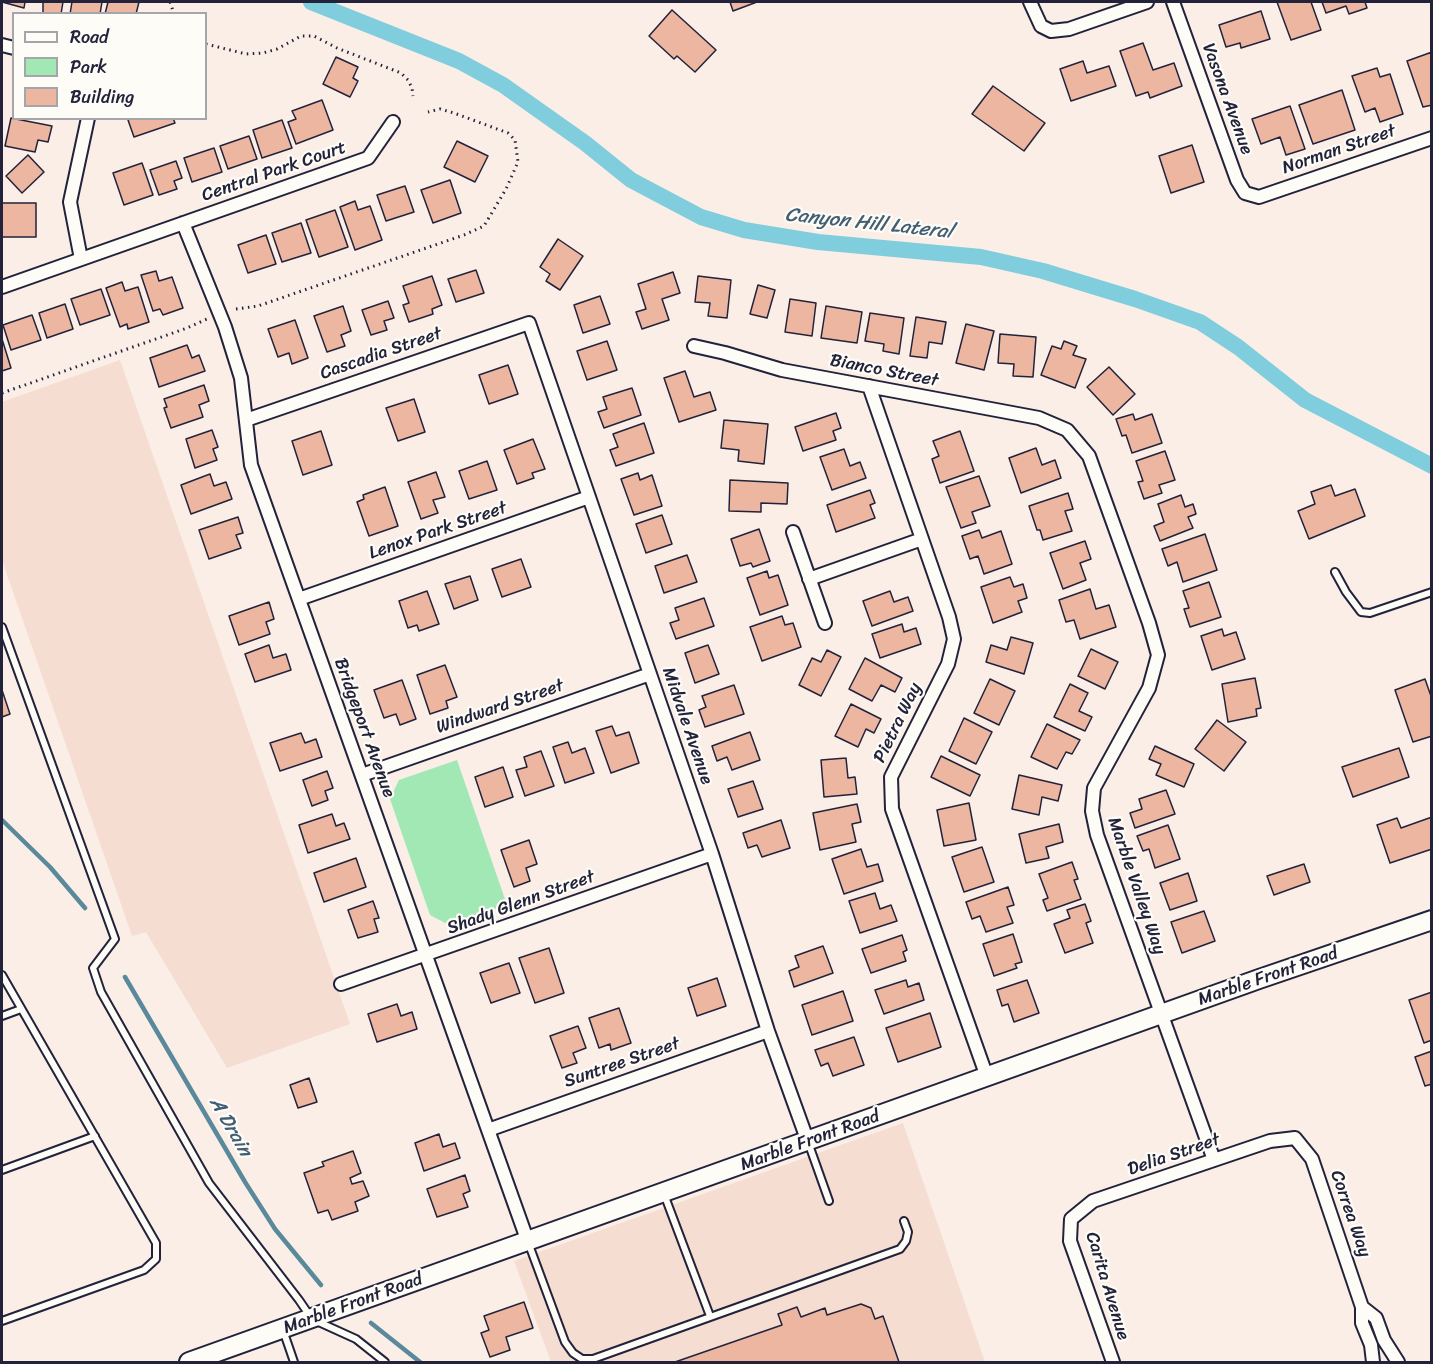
<!DOCTYPE html>
<style>
body{margin:0}
#map{position:relative;width:1433px;height:1364px;overflow:hidden;background:#faeee6;font-family:Sriracha,sans-serif}
canvas{display:block}
.frame{position:absolute;inset:0;border:3px solid #22223b;pointer-events:none}
.legend{position:absolute;left:12px;top:12px;width:195px;height:108px;box-sizing:border-box;background:#fdfcf7;border:2px solid #a5a5ac;margin:0;padding:8px 10px;list-style:none;font-size:18px;color:#22223b}
.legend li{display:flex;align-items:center;gap:12px;height:30px}
.legend b{width:30px;border:2px solid #a5a5ac}
</style>
<div id="map">
<canvas width="1433" height="1364"></canvas>
<div class="frame"></div>
<ul class="legend">
<li><b style="height:8px;background:#fdfcf7"></b>Road</li>
<li><b style="height:16px;background:#a1e8b5"></b>Park</li>
<li><b style="height:16px;background:#ecb6a0"></b>Building</li>
</ul>
</div>
<script>
const ctx = document.querySelector('canvas').getContext('2d');
ctx.lineJoin = 'round';
function paint(path, color) { ctx.fillStyle = color; ctx.fill(path, 'evenodd'); }
const poly = rows => new Path2D(rows.map(r => 'M' + r).join(''));
function stroke(path, color, width, dash) { ctx.strokeStyle = color; ctx.lineWidth = width; ctx.lineCap = dash ? 'butt' : 'round'; ctx.setLineDash(dash || []); ctx.stroke(path); }
function write(font, color, halo, rows, align = 'center') {
  ctx.font = font + ' Sriracha,sans-serif'; ctx.lineWidth = 4.5; ctx.setLineDash([]); ctx.textBaseline = 'middle'; ctx.strokeStyle = halo; ctx.fillStyle = color; for (const [text, x, y, turn = 0] of rows) {
    ctx.save(); ctx.translate(x, y); ctx.rotate((+turn || 0) * Math.PI / 180); ctx.textAlign = isNaN(turn) ? turn : align; if (halo) ctx.strokeText(text, 0, 0); ctx.fillText(text, 0, 0); ctx.restore();
  }
}
paint(poly([
 [120,360,350,1024,227,1068,146,932,132,936,2,560,2,402],
 [903,1123,985,1362,551,1362,514,1261]
]), '#f6ddd1');
paint(poly([
 [457,760,507,905,449,925,430,915,390,799,399,780]
]), '#a1e8b5');
stroke(poly([
 [2,820,50,867,85,908],
 [125,977,245,1182,275,1229,321,1285],
 [371,1323,420,1362]
]), '#5a899c', 4.5);
stroke(poly([
 [311,2,459,61,503,85,585,143,631,180,701,217,744,230,818,242,981,257,1043,271,1135,299,1200,322,1238,347,1305,400,1432,466]
]), '#7fcddd', 16);
const building = poly([
 [2,2,25,2,24,8,2,2],
 [43,2,63,2,61,14,43,14,43,2],
 [72,2,102,2,100,14,70,14,72,2],
 [108,2,139,2,136,14,105,14,108,2],
 [730,2,757,2,733,11,730,2],
 [1277,2,1311,2,1321,30,1291,40,1277,2],
 [1322,2,1365,2,1367,8,1349,14,1346,6,1326,13,1322,2],
 [672,10,716,50,695,72,677,56,674,59,649,36,672,10],
 [1261,11,1270,39,1241,48,1240,43,1226,47,1219,25,1261,11],
 [1143,43,1153,70,1174,63,1182,86,1150,98,1148,92,1136,96,1120,51,1143,43],
 [1432,52,1432,105,1423,107,1407,61,1432,52],
 [336,57,358,67,353,78,358,81,350,97,323,84,336,57],
 [1083,61,1087,73,1109,66,1116,86,1071,101,1060,69,1083,61],
 [1377,68,1380,77,1390,74,1403,114,1380,122,1375,108,1365,112,1352,76,1377,68],
 [993,86,1045,123,1024,151,972,114,993,86],
 [1342,90,1355,130,1313,144,1299,105,1342,90],
 [322,100,333,130,296,144,288,122,296,119,292,111,322,100],
 [1290,106,1305,149,1286,155,1280,137,1261,144,1252,119,1290,106],
 [11,118,52,126,48,142,38,140,35,152,5,146,11,118],
 [132,118,173,118,175,123,134,137,128,120,132,118],
 [282,120,292,148,262,158,253,130,282,120],
 [249,136,257,159,228,169,220,146,249,136],
 [457,141,488,156,475,182,444,167,457,141],
 [1192,145,1204,182,1171,193,1159,156,1192,145],
 [214,148,222,172,192,182,184,158,214,148],
 [28,155,44,172,22,193,6,176,28,155],
 [176,161,182,178,174,181,177,189,159,195,150,170,176,161],
 [142,163,153,195,124,205,113,173,142,163],
 [450,180,461,213,433,223,421,190,450,180],
 [405,186,414,212,386,221,377,195,405,186],
 [355,201,358,210,370,206,382,240,355,250,340,207,355,201],
 [2,203,36,203,36,237,2,237,2,203],
 [335,210,348,247,319,257,306,220,335,210],
 [301,223,311,253,282,262,272,233,301,223],
 [266,235,276,264,248,273,238,245,266,235],
 [558,239,583,256,560,290,546,281,550,274,540,267,558,239],
 [476,270,484,293,456,302,448,279,476,270],
 [156,271,159,281,172,277,183,308,163,315,160,309,153,311,141,275,156,271],
 [673,272,680,293,662,299,669,320,642,329,636,312,646,309,638,284,673,272],
 [432,276,442,305,432,309,433,314,409,322,403,305,409,303,403,286,432,276],
 [698,276,731,280,727,318,708,316,710,303,695,302,698,276],
 [122,282,125,291,138,287,149,322,128,329,127,324,120,327,106,288,122,282],
 [758,285,775,290,767,318,750,314,758,285],
 [101,289,110,315,80,325,71,299,101,289],
 [600,296,610,324,583,333,574,305,600,296],
 [790,299,816,303,812,336,785,332,790,299],
 [388,301,394,318,384,321,387,330,371,335,362,310,388,301],
 [65,304,73,329,47,338,39,313,65,304],
 [343,306,351,331,341,335,345,346,327,352,314,316,343,306],
 [826,306,862,312,857,343,821,338,826,306],
 [870,313,904,318,899,354,883,351,884,344,865,341,870,313],
 [32,315,41,340,11,350,3,325,32,315],
 [916,317,946,322,942,344,929,342,927,358,910,356,916,317],
 [295,320,308,358,292,364,289,353,278,357,268,329,295,320],
 [966,324,994,331,984,370,956,363,966,324],
 [1000,334,1036,337,1033,377,1013,376,1014,364,998,363,1000,334],
 [2,339,11,368,2,371,2,339],
 [607,341,617,370,587,380,577,351,607,341],
 [1064,341,1077,346,1073,355,1086,359,1075,388,1041,375,1052,346,1061,349,1064,341],
 [187,345,192,358,199,355,205,371,159,387,150,358,187,345],
 [508,365,518,394,489,404,479,375,508,365],
 [1109,367,1135,394,1113,415,1087,387,1109,367],
 [685,371,694,397,710,392,716,410,679,422,664,378,685,371],
 [204,385,209,401,199,405,203,417,171,428,164,408,167,407,164,399,204,385],
 [632,388,641,415,604,428,598,412,607,409,603,397,632,388],
 [414,399,425,432,398,441,386,408,414,399],
 [836,413,841,428,833,431,836,440,803,451,795,427,836,413],
 [1133,414,1135,420,1152,414,1162,443,1132,453,1126,435,1122,436,1116,419,1133,414],
 [724,420,768,424,764,464,738,461,739,450,721,448,724,420],
 [644,423,654,453,616,466,610,450,618,447,613,434,644,423],
 [212,430,218,447,213,449,217,460,195,468,186,439,212,430],
 [321,431,332,465,303,475,292,441,321,431],
 [960,431,974,471,940,483,932,459,939,456,933,441,960,431],
 [533,439,545,469,532,473,534,478,517,484,504,450,533,439],
 [1036,448,1042,465,1055,460,1061,478,1021,493,1009,458,1036,448],
 [844,449,850,466,860,462,866,478,832,490,820,457,844,449],
 [1165,451,1175,480,1159,485,1162,493,1144,499,1138,482,1143,481,1136,461,1165,451],
 [487,461,497,490,469,499,459,471,487,461],
 [436,472,445,497,433,500,438,513,421,519,408,482,436,472],
 [638,473,640,480,652,475,662,506,634,515,621,479,638,473],
 [210,474,214,486,226,482,232,499,191,514,181,485,210,474],
 [979,476,990,506,972,512,976,523,961,528,946,487,979,476],
 [730,480,788,483,787,504,761,503,761,512,729,511,730,480],
 [1331,485,1335,496,1355,489,1365,516,1309,539,1298,511,1315,504,1311,492,1331,485],
 [385,487,398,526,369,536,357,502,364,499,363,495,385,487],
 [870,490,875,503,870,505,875,518,836,532,827,505,870,490],
 [1068,493,1073,509,1065,511,1072,531,1043,540,1040,530,1037,530,1029,506,1068,493],
 [1181,495,1185,507,1193,504,1196,514,1188,517,1193,528,1160,541,1154,526,1164,522,1158,504,1181,495],
 [662,515,672,544,646,553,636,524,662,515],
 [238,517,243,533,236,535,241,548,209,559,199,530,238,517],
 [759,529,770,561,753,567,751,563,740,566,731,539,759,529],
 [979,530,982,538,1001,531,1012,564,984,574,978,556,970,559,962,536,979,530],
 [1205,534,1217,570,1183,582,1177,562,1168,566,1162,549,1205,534],
 [1085,541,1091,559,1080,563,1086,580,1063,589,1050,553,1085,541],
 [687,555,697,582,664,593,655,566,687,555],
 [521,559,531,587,502,597,492,569,521,559],
 [767,571,769,578,778,575,788,605,760,615,747,578,767,571],
 [470,576,478,600,454,609,445,584,470,576],
 [1010,577,1014,587,1023,584,1027,598,1018,601,1022,612,993,623,981,587,1010,577],
 [1209,582,1221,617,1190,627,1184,609,1189,608,1183,591,1209,582],
 [1090,589,1096,609,1109,605,1116,627,1080,639,1074,620,1066,622,1059,600,1090,589],
 [427,591,439,624,419,631,417,625,408,628,399,601,427,591],
 [890,591,894,602,908,597,913,611,872,626,863,601,890,591],
 [704,598,714,626,676,639,670,623,679,620,675,608,704,598],
 [269,602,274,619,266,622,270,634,239,645,229,616,269,602],
 [782,616,785,625,793,623,801,647,762,661,750,627,782,616],
 [902,624,904,632,916,628,921,644,880,658,872,634,902,624],
 [1222,629,1224,636,1236,632,1245,659,1212,670,1201,636,1222,629],
 [1011,637,1033,643,1024,674,986,662,991,645,1007,650,1011,637],
 [269,645,273,658,286,654,291,670,255,682,245,654,269,645],
 [708,645,719,674,695,683,685,653,708,645],
 [1091,649,1118,662,1105,689,1078,676,1091,649],
 [827,650,841,657,821,696,799,685,812,658,821,662,827,650],
 [865,658,902,678,895,692,881,685,872,701,849,689,865,658],
 [445,665,457,697,446,701,448,708,430,714,417,675,445,665],
 [1255,678,1261,708,1256,709,1257,716,1228,722,1222,684,1255,678],
 [990,679,1015,691,999,725,974,713,990,679],
 [1425,679,1432,699,1432,736,1413,742,1395,690,1425,679],
 [402,680,416,719,400,725,396,714,384,718,374,690,402,680],
 [1070,684,1088,693,1079,711,1092,717,1085,731,1054,717,1070,684],
 [734,685,744,714,705,727,699,710,706,707,702,696,734,685],
 [2,690,10,714,2,717,2,690],
 [851,704,881,719,874,733,866,729,858,747,835,736,851,704],
 [964,718,992,732,976,764,949,751,964,718],
 [1217,720,1246,742,1224,771,1195,749,1217,720],
 [1047,724,1080,740,1072,754,1066,752,1057,769,1031,757,1047,724],
 [612,726,616,736,629,732,639,763,611,773,596,731,612,726],
 [750,732,760,760,732,770,727,757,717,761,712,746,750,732],
 [301,733,305,743,316,739,322,757,280,771,270,743,301,733],
 [568,742,572,753,585,748,594,773,565,783,553,747,568,742],
 [1155,746,1194,764,1184,787,1156,775,1161,764,1149,759,1155,746],
 [1399,748,1409,777,1353,797,1342,767,1399,748],
 [541,751,554,786,525,796,516,770,527,767,524,757,541,751],
 [941,756,980,775,970,796,931,777,941,756],
 [846,758,848,778,855,777,857,794,824,797,821,760,846,758],
 [503,767,513,797,485,807,475,777,503,767],
 [327,771,333,788,325,791,328,800,312,806,303,780,327,771],
 [1019,775,1062,785,1058,801,1042,797,1039,815,1012,809,1019,775],
 [753,781,763,809,738,817,728,789,753,781],
 [1166,790,1175,814,1135,828,1130,813,1142,809,1139,799,1166,790],
 [969,803,976,840,944,846,937,810,969,803],
 [857,804,861,822,852,824,856,842,820,850,813,813,857,804],
 [332,814,336,826,344,823,350,839,308,853,299,825,332,814],
 [1432,817,1432,849,1390,863,1377,825,1397,818,1401,828,1432,817],
 [781,820,790,848,762,857,757,845,748,848,743,833,781,820],
 [1059,824,1063,842,1046,847,1049,858,1026,863,1019,834,1059,824],
 [1168,825,1180,859,1155,868,1149,849,1143,851,1137,836,1168,825],
 [529,840,537,864,526,868,530,881,514,887,501,850,529,840],
 [982,847,994,882,964,892,952,857,982,847],
 [861,849,867,867,878,864,883,881,844,894,832,859,861,849],
 [356,858,366,887,324,902,314,873,356,858],
 [1072,862,1078,879,1074,880,1081,899,1047,911,1043,900,1048,898,1039,874,1072,862],
 [1304,864,1310,882,1274,895,1267,876,1304,864],
 [1188,873,1197,901,1170,910,1160,883,1188,873],
 [1008,887,1014,905,1007,907,1013,923,986,932,980,916,972,919,966,902,1008,887],
 [875,893,880,909,891,905,897,921,860,933,849,901,875,893],
 [373,901,379,918,374,919,378,932,358,938,348,910,373,901],
 [1085,904,1091,921,1086,923,1093,943,1065,953,1054,924,1070,918,1067,910,1085,904],
 [1204,911,1215,941,1182,953,1171,922,1204,911],
 [1013,934,1022,962,1015,964,1017,968,994,976,983,944,1013,934],
 [902,935,907,950,903,952,906,961,871,973,862,949,902,935],
 [823,946,833,973,794,987,789,971,799,967,795,956,823,946],
 [549,948,564,993,535,1003,519,958,549,948],
 [509,963,520,993,491,1003,480,973,509,963],
 [717,978,726,1006,697,1016,688,988,717,978],
 [906,980,908,987,919,983,924,1000,884,1014,875,990,906,980],
 [1027,980,1039,1013,1014,1022,1008,1004,1002,1006,997,990,1027,980],
 [843,991,853,1021,812,1035,802,1005,843,991],
 [1432,992,1432,1040,1424,1043,1409,1000,1432,992],
 [397,1004,401,1016,412,1012,417,1029,377,1042,368,1014,397,1004],
 [619,1008,631,1043,611,1050,610,1044,599,1048,589,1018,619,1008],
 [930,1013,941,1047,898,1062,886,1028,930,1013],
 [578,1026,586,1048,573,1053,577,1063,562,1068,550,1036,578,1026],
 [854,1037,864,1065,833,1076,828,1063,821,1066,815,1050,854,1037],
 [1432,1051,1432,1084,1425,1086,1415,1057,1432,1051],
 [309,1078,317,1102,298,1108,290,1085,309,1078],
 [439,1134,443,1147,455,1143,460,1158,424,1171,415,1143,439,1134],
 [353,1151,361,1173,350,1178,352,1184,363,1181,369,1196,355,1202,358,1211,332,1220,328,1210,318,1213,304,1173,324,1166,322,1162,353,1151],
 [465,1175,470,1191,463,1194,468,1207,437,1217,427,1189,465,1175],
 [524,1302,533,1328,506,1337,510,1350,490,1357,481,1333,489,1330,484,1316,524,1302],
 [861,1304,871,1308,875,1319,883,1316,899,1362,675,1362,782,1325,778,1314,797,1307,801,1317,825,1308,827,1315,861,1304]
]);
paint(building, '#ecb6a0');
stroke(building, '#22223b', 1.5);
const lane = poly([
 [1335,572,1346,592,1361,612,1370,613,1432,592],
 [2,627,115,939,93,968,101,992,209,1183,299,1300,312,1319,356,1339,385,1362],
 [2,975,156,1243,156,1259,144,1270,2,1321],
 [2,1016,21,1009],
 [808,1142,829,1201],
 [2,1170,95,1136],
 [664,1194,710,1316],
 [528,1242,565,1342,573,1353,582,1359,593,1359,900,1249,906,1241,908,1232,904,1221],
 [283,1330,294,1362]
]);
const street = poly([
 [1030,2,1041,26,1051,31,1069,29,1147,2],
 [1173,2,1237,180,1245,193,1259,197,1432,138],
 [2,45,14,48],
 [183,223,225,327,241,378,251,465,528,1242],
 [81,259,70,202,88,118],
 [2,287,368,158,393,122],
 [694,346,725,353,782,370,1039,418,1067,430,1089,456,1149,623,1158,655,1149,688,1094,788,1092,811,1097,835,1214,1160],
 [869,386,949,617,954,639,948,664,891,777,892,809,987,1077],
 [246,420,529,323,712,854,768,1031,808,1142],
 [793,532,825,623],
 [809,579,922,539],
 [299,599,589,497],
 [362,775,650,674],
 [341,984,712,854],
 [488,1130,768,1031],
 [1362,1307,1376,1318,1384,1340,1398,1362],
 [1113,1362,1070,1241,1071,1219,1093,1201,1270,1141,1295,1138,1312,1159,1362,1307,1362,1323,1371,1345,1373,1362]
]);
const secondary = poly([
 [189,1362,1259,979,1432,920]
]);
stroke(lane, '#22223b', 10);
stroke(street, '#22223b', 16);
stroke(secondary, '#22223b', 22);
stroke(poly([
 [170,2,174,14],
 [206,44,246,54,263,53,277,49,301,36,314,36,337,48,401,73,408,80,412,88,413,96],
 [236,309,258,306,464,235,484,226,506,189,518,162,515,140,508,133,454,113,440,109,428,112],
 [2,393,187,328,207,319]
]), '#22223b', 3, [1.5, 4.5]);
stroke(lane, '#fdfcf7', 6);
stroke(street, '#fdfcf7', 12);
stroke(secondary, '#fdfcf7', 18);
write('18px', '#22223b', '#fdfcf7', [
 ["Vasona Avenue",1227,99,70],
 ["Norman Street",1339,150,-19],
 ["Central Park Court",274,172,-19],
 ["Cascadia Street",381,354,-19],
 ["Bianco Street",884,371,11],
 ["Lenox Park Street",438,531,-19],
 ["Windward Street",500,707,-19],
 ["Pietra Way",898,723,-64],
 ["Midvale Avenue",687,726,71],
 ["Bridgeport Avenue",364,728,70],
 ["Marble Valley Way",1136,886,71],
 ["Shady Glenn Street",521,903,-20],
 ["Marble Front Road",1268,977,-19],
 ["Suntree Street",622,1063,-19],
 ["Marble Front Road",810,1141,-20],
 ["Delia Street",1174,1155,-19],
 ["Correa Way",1350,1214,71],
 ["Carita Avenue",1107,1286,73],
 ["Marble Front Road",353,1304,-20]
]);
write('italic 20px', '#435e74', '#fdfcf7', [
 ["Canyon Hill Lateral",869,224,6],
 ["A Drain",230,1127,60]
]);
</script>
